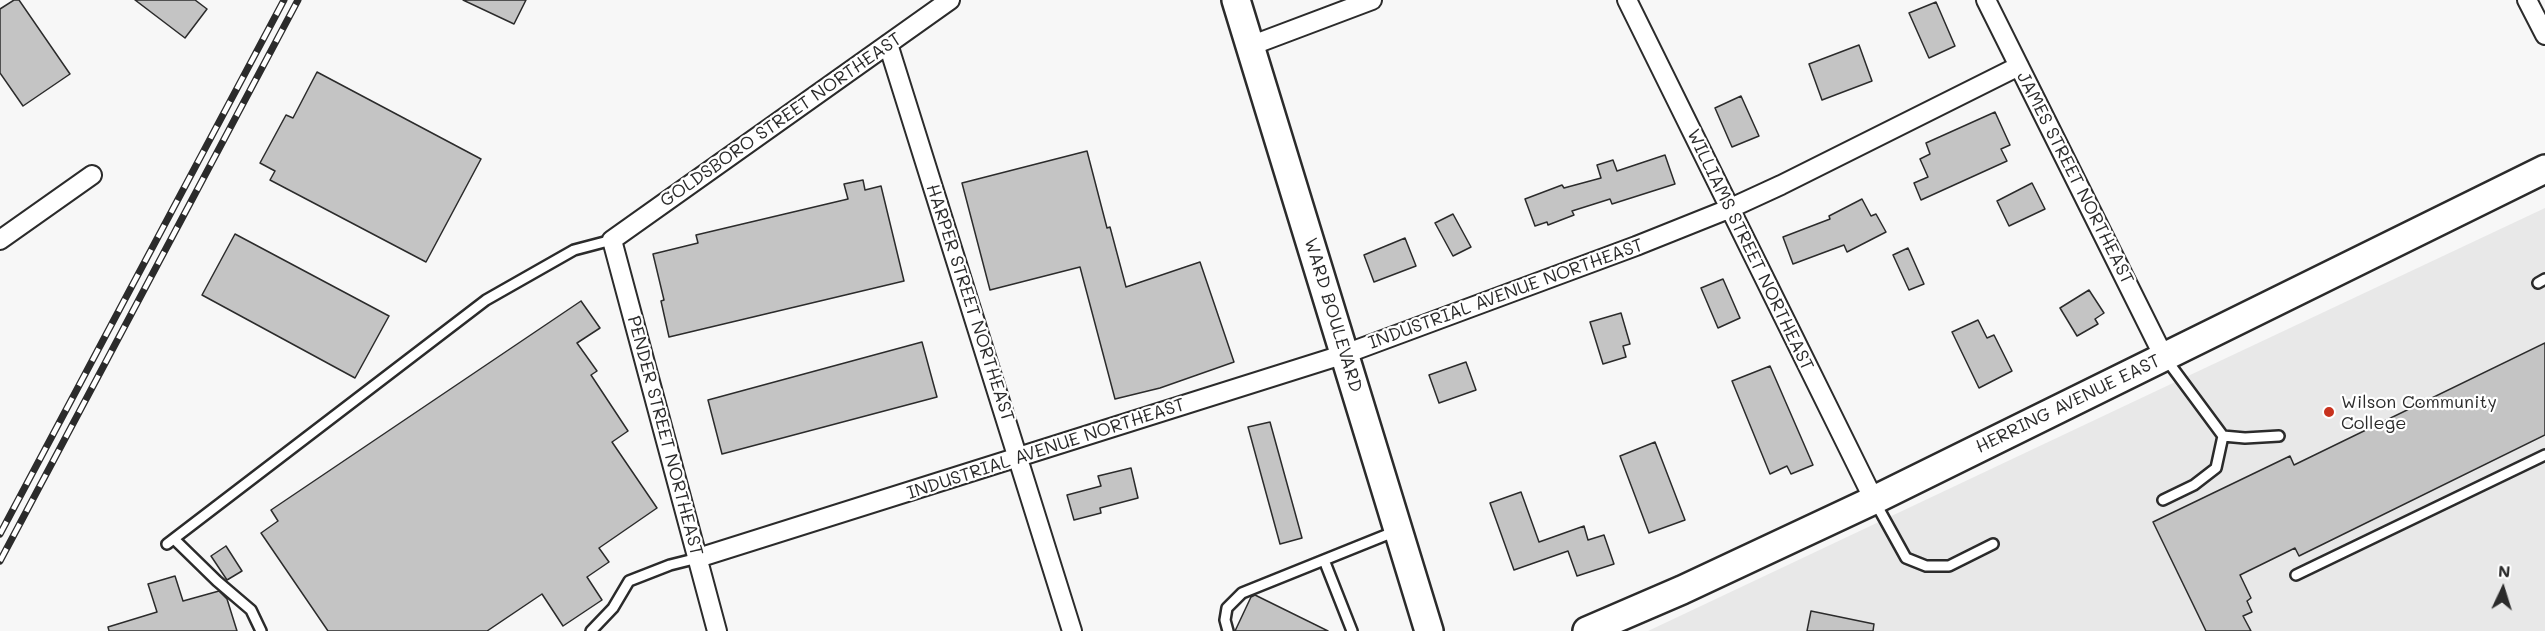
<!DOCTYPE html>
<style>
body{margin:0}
#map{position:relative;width:2545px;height:631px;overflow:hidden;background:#f7f7f7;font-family:Mali,sans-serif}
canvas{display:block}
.north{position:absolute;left:2473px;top:559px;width:60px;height:60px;-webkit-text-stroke:4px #fff;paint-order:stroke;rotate:4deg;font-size:16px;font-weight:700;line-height:24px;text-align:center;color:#2b2b2b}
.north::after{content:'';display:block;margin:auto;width:21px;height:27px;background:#2b2b2b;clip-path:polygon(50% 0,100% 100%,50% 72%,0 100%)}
</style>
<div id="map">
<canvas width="2545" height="631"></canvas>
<div class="north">N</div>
</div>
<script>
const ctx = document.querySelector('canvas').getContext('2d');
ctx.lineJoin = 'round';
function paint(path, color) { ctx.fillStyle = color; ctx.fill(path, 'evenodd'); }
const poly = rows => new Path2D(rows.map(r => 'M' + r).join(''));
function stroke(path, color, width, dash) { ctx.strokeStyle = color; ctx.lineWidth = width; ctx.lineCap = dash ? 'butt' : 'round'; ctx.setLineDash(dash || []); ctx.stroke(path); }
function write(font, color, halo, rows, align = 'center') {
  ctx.font = font + ' Mali,sans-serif'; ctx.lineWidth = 4.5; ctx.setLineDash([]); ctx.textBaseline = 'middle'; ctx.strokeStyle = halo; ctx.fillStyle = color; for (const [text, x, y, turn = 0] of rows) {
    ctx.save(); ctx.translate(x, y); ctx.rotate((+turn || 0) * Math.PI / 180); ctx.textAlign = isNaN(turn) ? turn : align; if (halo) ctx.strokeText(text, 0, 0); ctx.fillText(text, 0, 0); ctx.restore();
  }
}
paint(poly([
 [2545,208,2545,631,1648,631,2154,392]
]), '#e8e8e8');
const building = poly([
 [14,0,19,0,70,74,23,106,0,73,0,9,14,0],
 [135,0,195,0,207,9,185,38,135,0],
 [463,0,526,0,514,24,463,0],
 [1936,2,1955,46,1929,58,1909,13,1936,2],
 [1859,45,1872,81,1822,100,1809,64,1859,45],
 [317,72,481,159,426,262,270,180,275,171,260,163,286,115,293,118,317,72],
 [1741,96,1759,136,1732,147,1715,108,1741,96],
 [1995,112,2010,145,2001,149,2007,161,1921,200,1914,183,1928,177,1920,159,1930,154,1926,143,1995,112],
 [1087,151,1107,228,1110,227,1126,287,1200,262,1234,362,1160,388,1115,399,1080,267,990,290,962,183,1087,151],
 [1665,155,1675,184,1612,204,1610,199,1572,211,1574,215,1548,225,1547,222,1535,226,1525,199,1562,185,1564,188,1601,178,1597,165,1613,160,1617,171,1665,155],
 [863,180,865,190,881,186,904,281,669,337,661,301,664,300,653,254,698,243,696,235,848,199,844,184,863,180],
 [2032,183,2045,209,2009,226,1997,201,2032,183],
 [1862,199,1871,216,1876,214,1886,232,1847,252,1844,245,1793,264,1783,237,1830,219,1829,216,1862,199],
 [1453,214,1471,247,1453,256,1435,223,1453,214],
 [235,234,389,316,355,378,202,295,235,234],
 [1405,238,1416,266,1374,282,1364,255,1405,238],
 [1908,248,1924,284,1909,290,1893,255,1908,248],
 [1723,279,1740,318,1718,328,1701,288,1723,279],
 [2089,290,2104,313,2095,319,2098,324,2077,336,2060,308,2089,290],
 [581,301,600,328,577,343,597,371,591,375,628,431,612,442,657,508,599,548,609,562,587,577,602,600,563,626,542,594,487,631,328,631,261,533,278,521,271,510,581,301],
 [1621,313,1630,344,1623,346,1626,357,1603,364,1590,322,1621,313],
 [1978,320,1987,338,1994,335,2012,371,1979,388,1952,332,1978,320],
 [922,342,937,397,722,454,708,400,922,342],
 [2545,343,2545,435,2299,556,2295,548,2240,575,2251,598,2247,601,2252,612,2243,616,2251,631,2206,631,2153,522,2290,456,2294,465,2545,343],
 [1466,362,1476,390,1439,403,1429,375,1466,362],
 [1770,366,1813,465,1791,474,1787,466,1770,474,1732,381,1770,366],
 [1270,422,1302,538,1280,544,1248,427,1270,422],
 [1655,442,1685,520,1649,533,1620,456,1655,442],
 [1131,468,1138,498,1100,508,1101,513,1074,520,1067,495,1101,486,1098,476,1131,468],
 [1521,492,1539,542,1584,526,1588,540,1604,535,1614,564,1577,576,1568,551,1514,570,1490,503,1521,492],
 [226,546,242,571,227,580,211,556,226,546],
 [175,576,183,601,219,591,227,599,237,631,109,631,108,627,157,612,148,584,175,576],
 [1255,595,1328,631,1235,631,1251,597,1255,595],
 [1811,611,1874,624,1873,631,1807,631,1811,611]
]);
paint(building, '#c4c4c4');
stroke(building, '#2b2b2b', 1.5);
const lane = poly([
 [2538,283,2545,279],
 [2223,436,2245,438,2279,436],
 [2163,500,2194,485,2216,468,2223,436,2166,359],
 [1875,502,1906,558,1926,566,1949,566,1993,544],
 [174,539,217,581,251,610,261,631],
 [167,544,486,300,574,250,612,240],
 [1324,560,1352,631],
 [2296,575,2545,455],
 [591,631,613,608,629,581,670,565,698,558],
 [1228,631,1225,620,1227,608,1242,593,1396,531]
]);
const street = poly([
 [1627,0,1874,500],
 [1986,0,2164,357],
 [2527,0,2545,35],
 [888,44,1072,631],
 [1250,46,1372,0],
 [0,240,92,175],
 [698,558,1345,354,1636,246,1731,208,1781,185,2019,66],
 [717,631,612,240,950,0]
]);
const secondary = poly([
 [1236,0,1429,631],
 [1587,631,1682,590,1874,500,2545,169]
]);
stroke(lane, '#2b2b2b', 14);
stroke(street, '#2b2b2b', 22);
stroke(secondary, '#2b2b2b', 32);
stroke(lane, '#fff', 9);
stroke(street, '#fff', 18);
stroke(secondary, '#fff', 27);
const rail = poly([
 [0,534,284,0],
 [0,561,298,0]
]);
stroke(rail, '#2b2b2b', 7);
stroke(rail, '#fff', 4.5, [14]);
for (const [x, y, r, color] of [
 [2329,412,6,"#c8321e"]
]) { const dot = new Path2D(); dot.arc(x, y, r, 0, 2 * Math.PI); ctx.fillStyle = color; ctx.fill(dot); stroke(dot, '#fff', 2); }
write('18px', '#2b2b2b', '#fff', [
 ["GOLDSBORO STREET NORTHEAST",781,120,-35],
 ["JAMES STREET NORTHEAST",2075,178,63],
 ["WILLIAMS STREET NORTHEAST",1750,250,64],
 ["INDUSTRIAL AVENUE NORTHEAST",1506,294,-20],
 ["HARPER STREET NORTHEAST",970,303,72],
 ["WARD BOULEVARD",1333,315,73],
 ["HERRING AVENUE EAST",2068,404,-26],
 ["PENDER STREET NORTHEAST",665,436,75],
 ["INDUSTRIAL AVENUE NORTHEAST",1046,449,-18]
]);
write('18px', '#2b2b2b', '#fff', [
 ["Wilson Community",2341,402],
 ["College",2341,423]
], 'left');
</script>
